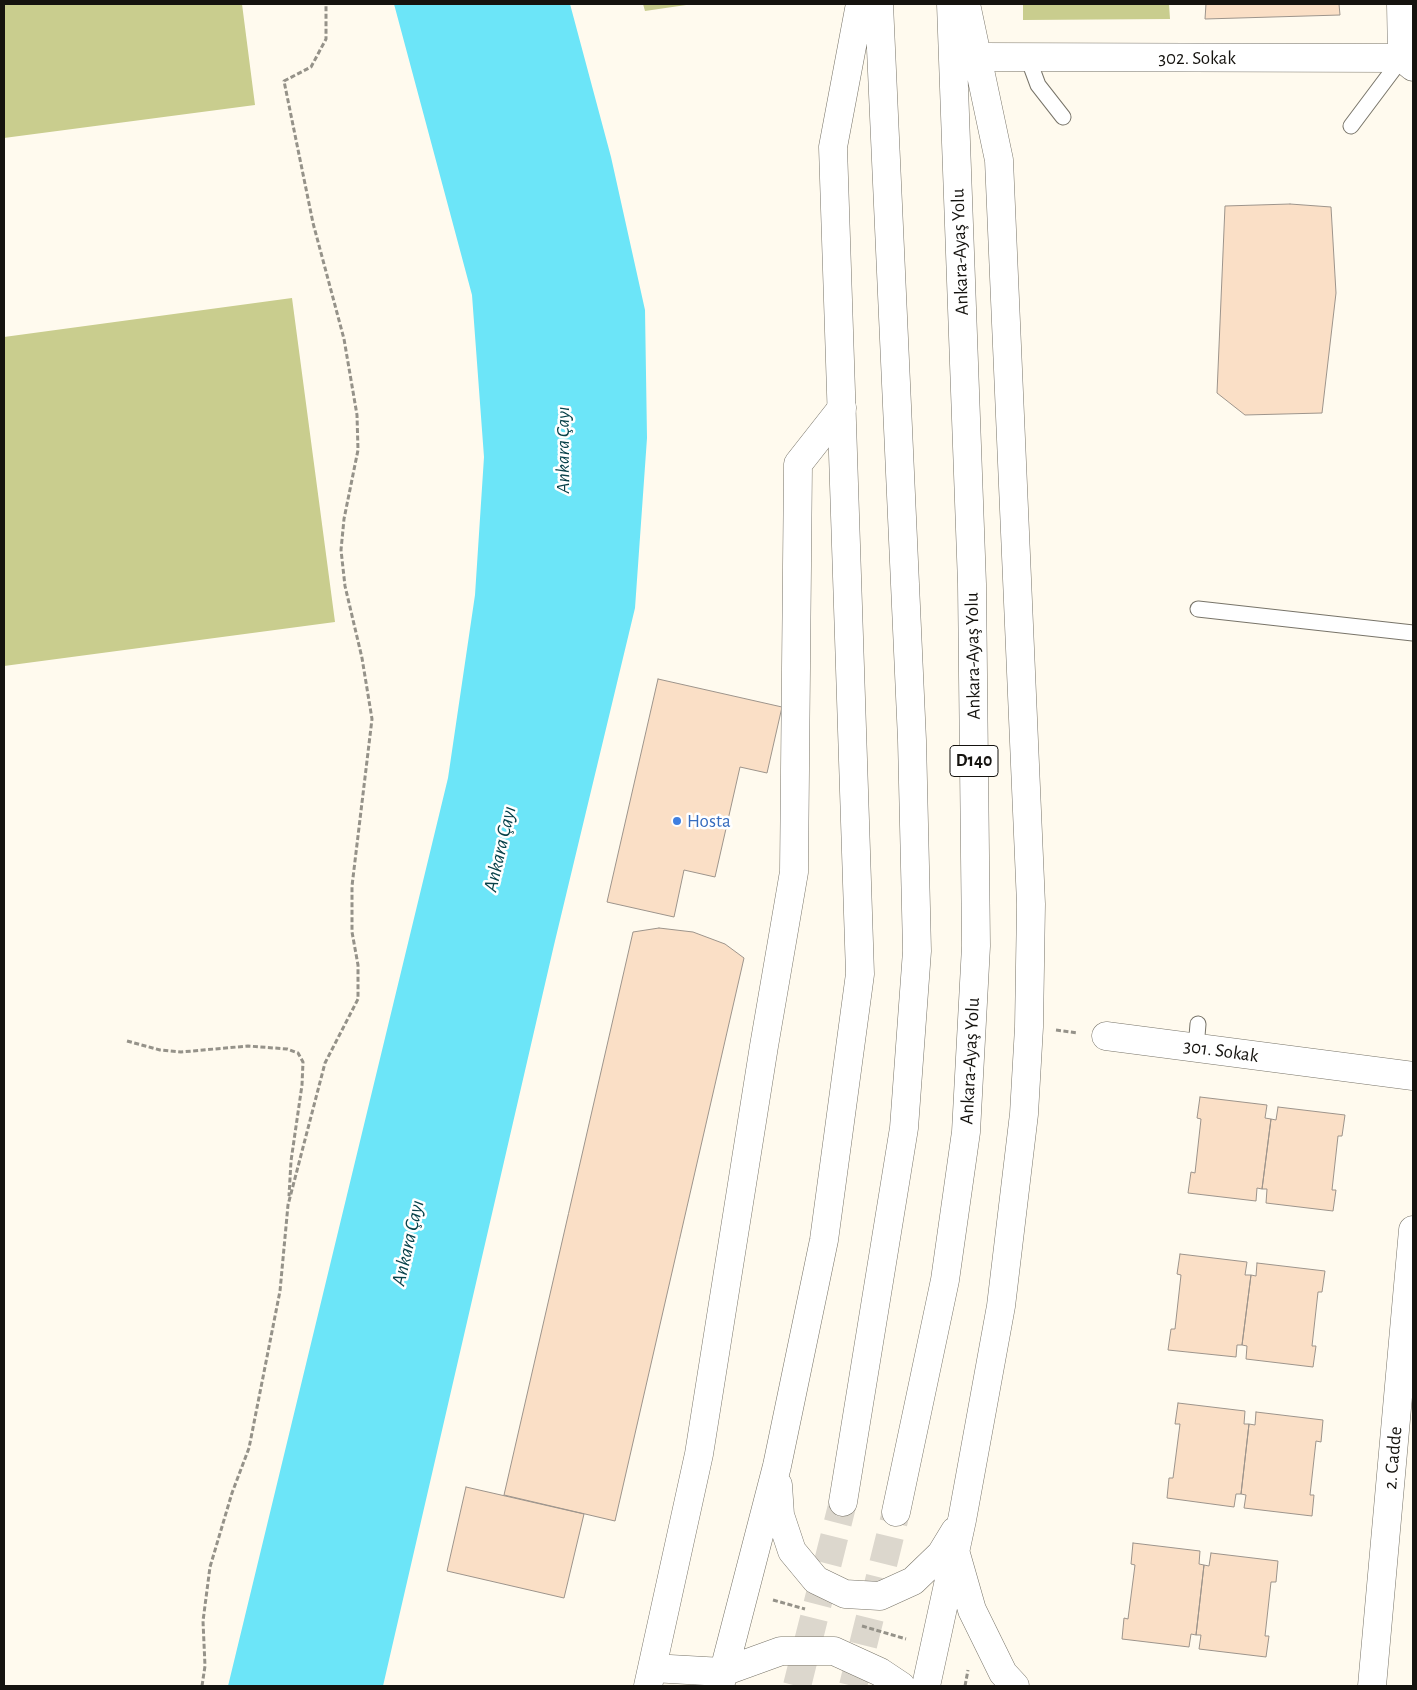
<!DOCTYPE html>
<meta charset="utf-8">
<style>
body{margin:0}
#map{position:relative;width:1417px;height:1690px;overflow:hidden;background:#fffaee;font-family:"Alegreya Sans",sans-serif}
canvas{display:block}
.frame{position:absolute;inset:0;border:5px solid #15130f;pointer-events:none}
</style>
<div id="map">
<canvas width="1417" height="1690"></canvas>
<div class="frame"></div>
</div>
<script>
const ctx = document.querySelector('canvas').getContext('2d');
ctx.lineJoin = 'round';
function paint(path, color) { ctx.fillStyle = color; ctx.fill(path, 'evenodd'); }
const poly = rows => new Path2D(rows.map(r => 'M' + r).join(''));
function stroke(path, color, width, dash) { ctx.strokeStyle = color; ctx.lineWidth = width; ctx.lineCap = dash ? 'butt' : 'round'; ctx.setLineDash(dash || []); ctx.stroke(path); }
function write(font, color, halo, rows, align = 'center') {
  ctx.font = font + ' "Alegreya Sans",sans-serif'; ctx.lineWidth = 5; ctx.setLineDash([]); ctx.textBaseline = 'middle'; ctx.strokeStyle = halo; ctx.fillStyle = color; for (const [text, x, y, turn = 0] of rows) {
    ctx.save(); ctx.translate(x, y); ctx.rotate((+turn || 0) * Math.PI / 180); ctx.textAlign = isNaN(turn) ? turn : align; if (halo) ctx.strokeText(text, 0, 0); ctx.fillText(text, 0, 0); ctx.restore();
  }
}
paint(poly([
 [4,4,242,4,255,105,4,138],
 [643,4,693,4,645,11],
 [1023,4,1169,4,1170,19,1023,20],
 [292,298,335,622,4,666,4,337]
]), '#c9cd8e');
paint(poly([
 [394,4,570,4,611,157,645,310,647,438,635,608,554,945,383,1686,228,1686,448,778,475,595,484,457,472,295]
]), '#6ce5f8');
const building = poly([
 [1206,4,1339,4,1340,15,1205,19,1206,4],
 [1290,204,1331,207,1336,293,1322,413,1245,415,1217,393,1225,206,1290,204],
 [658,679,782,707,767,773,740,767,715,877,684,870,674,917,607,902,658,679],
 [659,928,693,932,725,944,744,958,615,1521,504,1495,633,932,659,928],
 [1200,1097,1267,1105,1265,1118,1271,1119,1262,1189,1257,1188,1256,1201,1188,1193,1191,1172,1195,1173,1201,1119,1197,1118,1200,1097],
 [1278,1107,1345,1115,1342,1136,1338,1136,1332,1190,1336,1190,1333,1211,1266,1203,1267,1189,1262,1189,1271,1119,1276,1120,1278,1107],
 [1180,1254,1247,1262,1245,1275,1251,1275,1242,1345,1237,1345,1236,1357,1168,1350,1171,1329,1175,1329,1181,1275,1177,1274,1180,1254],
 [1257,1263,1325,1271,1322,1292,1318,1292,1312,1346,1316,1346,1313,1367,1246,1359,1247,1346,1242,1345,1251,1275,1256,1276,1257,1263],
 [1178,1403,1245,1411,1244,1424,1249,1424,1241,1494,1236,1494,1234,1507,1167,1498,1169,1478,1173,1478,1180,1424,1175,1424,1178,1403],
 [1256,1412,1323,1420,1321,1442,1316,1441,1310,1495,1314,1495,1312,1516,1244,1508,1246,1495,1241,1494,1249,1424,1255,1425,1256,1412],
 [466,1487,584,1514,564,1598,447,1571,466,1487],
 [1133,1543,1200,1551,1199,1564,1204,1565,1196,1635,1191,1634,1189,1647,1122,1639,1124,1618,1128,1619,1135,1565,1131,1564,1133,1543],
 [1211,1553,1278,1561,1276,1582,1271,1582,1265,1636,1269,1636,1266,1657,1199,1649,1201,1635,1196,1635,1204,1565,1209,1566,1211,1553]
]);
paint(building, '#fadfc6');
stroke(building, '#9d948b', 1);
stroke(poly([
 [797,1686,843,1502],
 [853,1686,896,1512]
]), '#dcd7cd', 28, [28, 14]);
const lane = poly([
 [1028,58,1038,85,1063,117],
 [1351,126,1402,58],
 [1198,609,1413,633],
 [1196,1048,1198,1024]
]);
const street = poly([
 [1401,4,1402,58],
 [977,57,1402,58,1413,67],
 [1106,1036,1413,1076],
 [652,1668,723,1672],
 [648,1686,699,1454,764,1046,794,872,798,464,842,408]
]);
const secondary = poly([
 [1372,1686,1413,1230]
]);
const highway = poly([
 [778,1485,780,1515,792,1551,816,1580,845,1594,880,1596,913,1581,941,1554,955,1531],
 [843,1502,904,1128,917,951,912,740,879,4],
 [896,1512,945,1280,966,1132,976,946,972,584,951,4],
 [956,1554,972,1610,1003,1673,1015,1686],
 [723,1672,781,1651,834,1651,880,1672,901,1686],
 [720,1686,777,1466,824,1240,860,974,833,147,860,4],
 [926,1686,962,1520,1001,1306,1024,1114,1029,1027,1031,904,999,160,966,4]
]);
stroke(lane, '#787469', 17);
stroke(street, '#787469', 29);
stroke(secondary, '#787469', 29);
stroke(highway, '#787469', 29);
stroke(poly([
 [1056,1030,1078,1033],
 [127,1041,160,1050,181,1052,248,1046,287,1049,298,1053,303,1062,302,1085,291,1161,289,1196],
 [773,1600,805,1609],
 [862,1626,906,1639],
 [202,1686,205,1666,203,1621,210,1567,232,1493,249,1448,280,1291,288,1205,325,1063,358,999,358,965,352,932,352,886,372,719,362,658,345,586,341,550,344,519,358,450,357,415,344,339,313,223,284,81,311,67,326,39,326,4],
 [965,1686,968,1670]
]), '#959289', 3, [5, 2.5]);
stroke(lane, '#fff', 15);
stroke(street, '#fff', 28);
stroke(secondary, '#fff', 28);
stroke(highway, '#fff', 28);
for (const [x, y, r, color] of [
 [677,821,5,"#3f7fe0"]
]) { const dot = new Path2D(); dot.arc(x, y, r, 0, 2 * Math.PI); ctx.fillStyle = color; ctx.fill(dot); stroke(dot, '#fff', 2); }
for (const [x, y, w] of [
 [974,761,48]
]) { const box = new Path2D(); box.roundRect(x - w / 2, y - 15.5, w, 31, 4); ctx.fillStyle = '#fff'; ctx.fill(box); stroke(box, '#15130f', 1); }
write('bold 18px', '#15130f', null, [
 ["D140",974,761]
]);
write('19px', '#15130f', '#fff', [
 ["302. Sokak",1197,58],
 ["Ankara-Ayaş Yolu",960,252,-92],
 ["Ankara-Ayaş Yolu",973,656,-91],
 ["301. Sokak",1221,1051,8],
 ["Ankara-Ayaş Yolu",970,1061,-87],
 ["2. Cadde",1393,1458,-85]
]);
write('19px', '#366cbe', '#fff', [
 ["Hosta",687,821]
], 'left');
write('italic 20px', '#074149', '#fff', [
 ["Ankara Çayı",563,450,-90],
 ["Ankara Çayı",500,849,-77],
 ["Ankara Çayı",408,1243,-77]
]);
</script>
